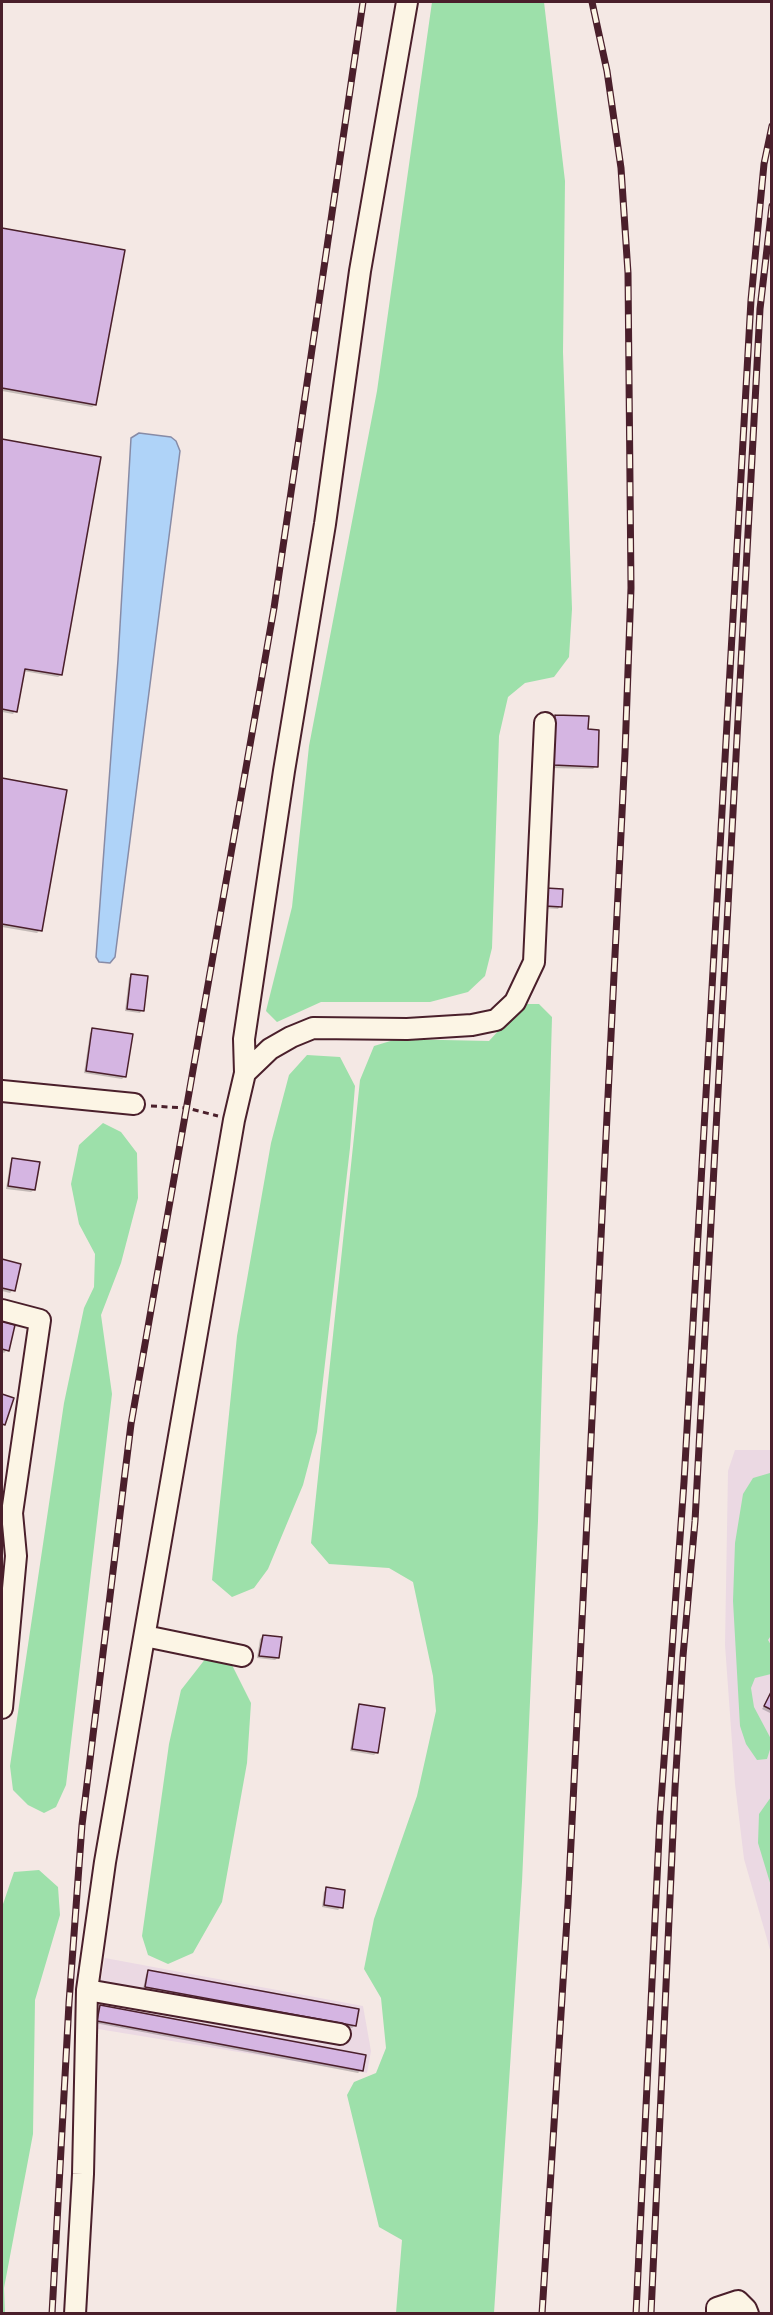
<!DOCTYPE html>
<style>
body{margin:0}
#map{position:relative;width:773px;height:2315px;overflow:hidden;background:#f4e8e4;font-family:Caveat,sans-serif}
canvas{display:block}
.frame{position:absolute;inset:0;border:3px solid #4a1f2b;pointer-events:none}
</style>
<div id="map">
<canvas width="773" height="2315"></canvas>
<div class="frame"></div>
</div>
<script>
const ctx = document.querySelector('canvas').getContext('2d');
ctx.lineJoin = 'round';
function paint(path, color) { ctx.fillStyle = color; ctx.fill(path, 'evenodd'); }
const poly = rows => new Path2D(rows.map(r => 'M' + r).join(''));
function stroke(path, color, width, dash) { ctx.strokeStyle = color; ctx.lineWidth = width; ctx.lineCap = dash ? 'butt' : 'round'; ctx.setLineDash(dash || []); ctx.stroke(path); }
paint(poly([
 [735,1450,771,1450,771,1953,744,1859,735,1784,725,1645,728,1471],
 [105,1958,363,2006,371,2051,367,2073,92,2028]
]), '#ebd9e3');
paint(poly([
 [432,2,544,2,565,181,563,352,572,609,569,657,554,677,525,683,508,697,499,736,492,948,485,976,468,992,430,1002,321,1002,277,1022,266,1011,292,907,309,746,377,391],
 [523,1004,539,1004,552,1017,538,1521,522,1882,494,2313,396,2313,402,2240,379,2227,347,2095,354,2082,376,2073,386,2048,381,1998,364,1969,374,1919,417,1796,436,1711,433,1676,413,1582,389,1568,329,1564,311,1543,360,1080,374,1046,397,1039,489,1041],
 [307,1055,340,1057,355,1086,350,1148,317,1432,303,1485,268,1569,254,1588,232,1597,212,1580,237,1336,271,1143,289,1075],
 [103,1123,121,1132,137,1153,138,1198,121,1263,101,1315,112,1394,66,1785,56,1807,44,1813,28,1805,13,1790,10,1766,64,1403,84,1308,94,1287,95,1254,79,1224,71,1184,79,1145],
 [770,1473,772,1634,768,1640,771,1645,771,1674,755,1678,751,1688,754,1707,771,1739,772,1743,767,1759,757,1760,746,1744,740,1726,733,1601,735,1543,743,1494,753,1478],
 [206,1658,231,1663,251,1703,247,1763,222,1902,193,1953,168,1964,148,1955,142,1936,169,1744,181,1690],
 [771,1797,771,1886,758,1843,759,1814],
 [39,1870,58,1887,60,1915,35,2000,33,2134,4,2288,5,2313,2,2313,2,1907,14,1872]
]), '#9de0aa');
const water = poly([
 [139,433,171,437,176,441,180,451,115,957,110,963,99,962,96,957,118,660,131,438,139,433]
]);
paint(water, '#afd3f8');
stroke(water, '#878ba6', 1.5);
paint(poly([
 [2,229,123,252,95,405,92,407,2,391],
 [2,440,99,458,61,675,58,677,23,671,15,711,13,714,2,712],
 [555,716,587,731,596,766,593,769,551,768,552,719],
 [2,780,65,791,40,930,37,933,2,927],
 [547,890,560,906,558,909,543,908],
 [131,975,142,1010,140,1013,125,1011,129,978],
 [93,1030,125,1076,122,1079,84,1073,90,1033],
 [13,1160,34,1190,31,1192,6,1189,10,1163],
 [2,1260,19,1265,13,1290,10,1293,2,1291],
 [2,1323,14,1326,7,1350,4,1353,2,1352],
 [263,1636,278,1658,275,1660,257,1658,260,1639],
 [772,1694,772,1714,762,1709],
 [360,1706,377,1752,374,1755,350,1751,357,1709],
 [327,1889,341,1907,338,1910,322,1907,324,1892],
 [148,1972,355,2025,352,2028,143,1989,146,1975],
 [100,2007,361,2070,358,2073,95,2023,97,2009]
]), '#0003');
const building = poly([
 [2,228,125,250,96,405,2,388,2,228],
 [2,439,101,457,62,675,25,669,17,712,2,709,2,439],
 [555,715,589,716,588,729,599,730,598,767,553,765,555,715],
 [2,778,67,790,42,931,2,924,2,778],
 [546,888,563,889,562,907,545,906,546,888],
 [131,974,148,976,144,1011,127,1009,131,974],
 [92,1028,133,1034,126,1077,86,1071,92,1028],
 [12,1158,40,1162,35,1190,8,1186,12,1158],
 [2,1259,21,1264,15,1291,2,1288,2,1259],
 [2,1321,15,1325,9,1351,2,1349,2,1321],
 [2,1394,14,1398,5,1425,2,1424,2,1394],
 [2,1575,9,1576,2,1609,2,1575],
 [263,1635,282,1637,279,1658,259,1656,263,1635],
 [771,1692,772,1692,772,1710,764,1706,771,1692],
 [359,1704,385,1708,378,1753,352,1749,359,1704],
 [326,1887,345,1890,343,1908,324,1905,326,1887],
 [148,1970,359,2009,356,2026,145,1987,148,1970],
 [100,2005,366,2055,363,2071,97,2021,100,2005]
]);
paint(building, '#d5b5e2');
stroke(building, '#4a1f2b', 1.5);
const minor = poly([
 [245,1073,244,1039,284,771,325,524,360,271,407,2],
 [2,1091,134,1104],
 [2,1310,40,1320,12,1513,16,1556,2,1708],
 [145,1636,242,1656],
 [87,1990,105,1862,234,1120,245,1073,270,1049,291,1037,313,1028,407,1029,472,1025,496,1020,515,1002,534,962,545,723],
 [75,2314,83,2174,87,1990,340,2034],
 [717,2314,717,2308,738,2301,746,2309,748,2314]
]);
stroke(minor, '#4a1f2b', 24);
stroke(poly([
 [151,1106,187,1108,218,1116]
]), '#4a1f2b', 3, [6, 4.5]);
stroke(minor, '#fcf5e5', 20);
const rail = poly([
 [52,2314,69,2003,82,1825,131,1424,274,608,363,2],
 [542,2314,568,1903,625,753,631,588,628,273,621,168,607,71,592,2],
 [636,2314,660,1816,684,1482,751,300,764,164,772,126],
 [651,2314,675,1788,683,1656,695,1521,760,309,772,206]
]);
stroke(rail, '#4a1f2b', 7);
stroke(rail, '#fcf5e5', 4.5, [14]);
</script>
